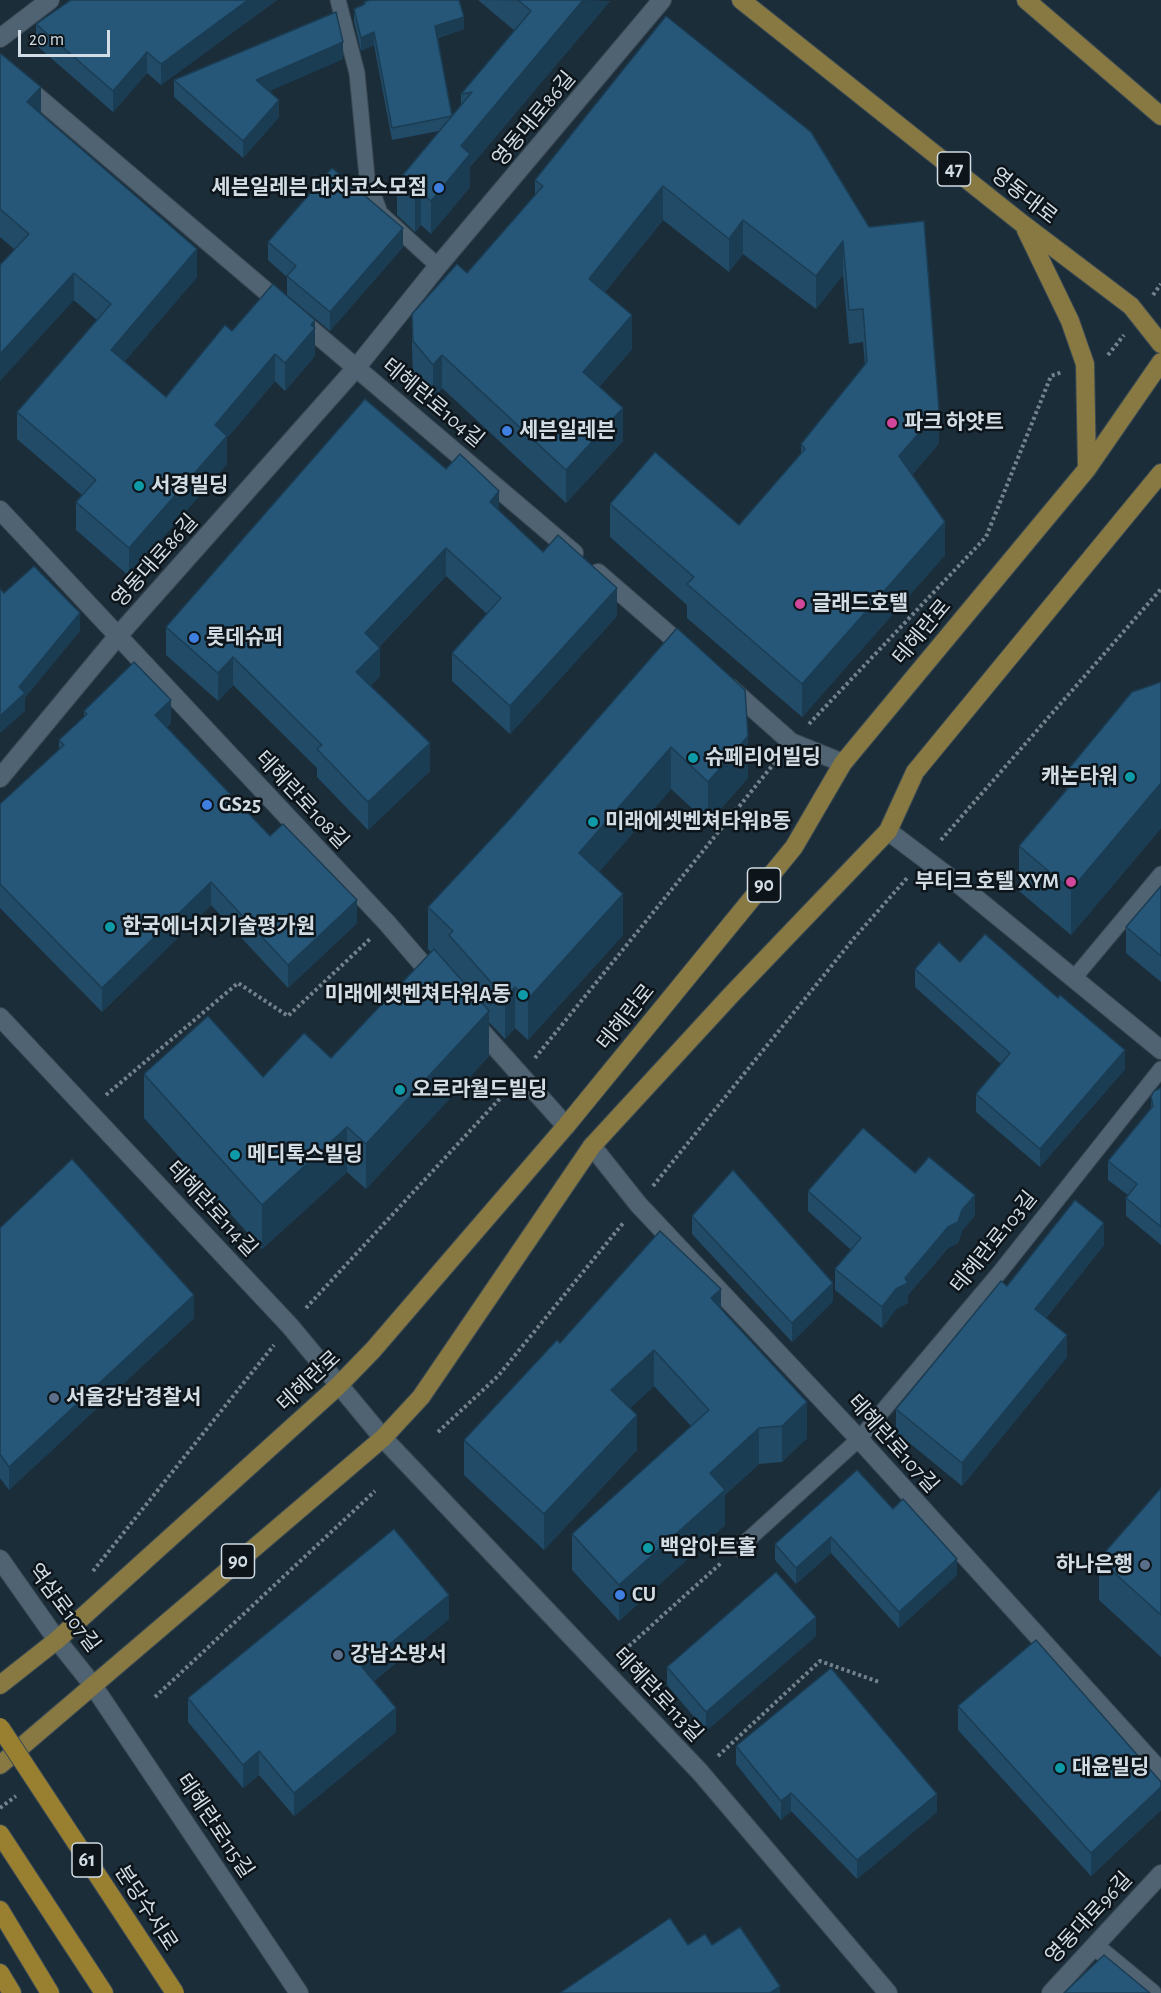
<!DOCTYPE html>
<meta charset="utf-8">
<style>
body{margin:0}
#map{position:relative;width:1161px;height:1993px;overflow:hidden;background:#1c2d3a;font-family:"Alegreya Sans",sans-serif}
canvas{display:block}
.scale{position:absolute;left:18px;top:30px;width:92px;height:27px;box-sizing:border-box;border:3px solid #d1dce4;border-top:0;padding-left:8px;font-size:18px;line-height:21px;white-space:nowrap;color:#d1dce4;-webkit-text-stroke:4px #0d151a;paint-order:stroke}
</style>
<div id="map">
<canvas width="1161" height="1993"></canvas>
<div class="scale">20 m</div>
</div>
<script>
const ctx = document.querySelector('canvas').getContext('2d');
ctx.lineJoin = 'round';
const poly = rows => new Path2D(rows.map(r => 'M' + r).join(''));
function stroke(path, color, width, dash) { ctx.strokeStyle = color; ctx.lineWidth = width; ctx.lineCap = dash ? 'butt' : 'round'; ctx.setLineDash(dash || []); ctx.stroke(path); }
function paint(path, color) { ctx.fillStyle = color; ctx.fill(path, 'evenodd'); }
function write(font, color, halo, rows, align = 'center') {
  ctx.font = font + ' "Alegreya Sans","Noto Sans KR",sans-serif'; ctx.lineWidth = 5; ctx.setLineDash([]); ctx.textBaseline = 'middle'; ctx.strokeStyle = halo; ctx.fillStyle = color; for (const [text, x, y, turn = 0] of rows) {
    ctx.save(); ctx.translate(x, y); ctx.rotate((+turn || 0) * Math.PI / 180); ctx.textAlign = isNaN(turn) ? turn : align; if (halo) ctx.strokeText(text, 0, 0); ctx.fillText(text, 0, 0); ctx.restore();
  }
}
const service = poly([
 [338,0,357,73,367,177,380,213,438,266],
 [1074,978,1161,874],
 [738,1549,859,1439,1000,1272,1161,1069]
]);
const minor = poly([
 [0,38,50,0],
 [0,65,574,553],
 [0,510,387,923,437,981],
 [598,573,688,651],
 [729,687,791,742,843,763],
 [0,778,117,637,356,368,438,266,662,0],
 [888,831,961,886,1161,1050],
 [473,1022,566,1126],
 [592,1146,638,1204,859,1439,1161,1772],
 [1095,1946,1152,1993],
 [1051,1993,1161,1874]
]);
const tertiary = poly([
 [0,1017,290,1326,383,1438,700,1772,888,1993],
 [0,1559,57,1640,92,1684,299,1993]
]);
const primary = poly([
 [741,0,1024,225,1131,306,1161,344],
 [1026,0,1161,116],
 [1026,230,1070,321,1085,364,1087,469],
 [0,1685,57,1640,338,1386,373,1350,566,1126,794,847,843,763,1087,469,1161,362],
 [0,1765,383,1438,421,1397,592,1146,731,995,888,831,915,772,1161,473]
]);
const trunk = poly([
 [0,1834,104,1993],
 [0,1910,50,1993],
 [0,1973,12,1993]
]);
stroke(service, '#3a4954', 17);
stroke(minor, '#3a4954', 20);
stroke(tertiary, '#3a4954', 20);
stroke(primary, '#3a4954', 20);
stroke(trunk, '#3a4954', 20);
stroke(poly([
 [1153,295,1161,284],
 [1108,355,1124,335],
 [809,724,986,537,1051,376,1062,372],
 [941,840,1161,589],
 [535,1058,776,761],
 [106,1095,238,983,288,1016,371,938],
 [653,1186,855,937,908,877],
 [306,1308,505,1093],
 [438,1432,498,1376,624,1222],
 [93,1571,274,1345],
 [620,1654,721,1563],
 [155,1697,375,1491],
 [718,1756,820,1661,879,1682],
 [0,1808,16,1796]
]), '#74828c', 4, [3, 3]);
stroke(service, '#506372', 15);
stroke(minor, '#506372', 18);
stroke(tertiary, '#506372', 18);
stroke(primary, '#877941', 18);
stroke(trunk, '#998031', 18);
const trunkBridge = poly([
 [0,1727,175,1993]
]);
stroke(trunkBridge, '#3a4954', 20, []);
stroke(trunkBridge, '#998031', 18);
paint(poly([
 [277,0,161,85,147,73,113,112,36,45,36,24],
 [478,0,610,1,470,167,470,187,431,234,421,225,415,232,397,215,397,182,439,131,392,140,374,45,361,51,354,21,354,9,364,5,364,2,464,29,438,38,452,116,461,105,461,94,515,31],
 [0,53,41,114,197,277,124,362,166,397,232,331,315,348,315,356,285,391,275,381,227,438,227,464,129,576,76,530,76,502,82,495,17,439,17,412,97,320,0,237],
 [343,59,269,91,279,117,243,158,174,97,174,80],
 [811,132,939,443,912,475,945,555,802,717,687,618,687,605,610,537,610,504,739,525,801,454,801,444,865,365,863,342,849,344,843,275,816,309,743,254,729,272,663,220,605,292,632,349,599,387,623,441,566,503,442,388,433,399,413,375,412,348,412,314,467,273,535,195,535,180],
 [268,242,403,247,330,331,287,295,287,277,268,260],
 [446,469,499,511,543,552,617,616,510,734,452,681,452,653,487,614,446,576,379,647,380,676,370,686,430,771,368,830,317,777,317,768,233,685,218,701,166,655,166,627],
 [677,628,748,778,708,823,671,789,599,872,623,935,528,1040,515,1028,505,1039,489,1022,489,1056,366,1189,347,1172,262,1249,144,1118,144,1074,263,1077,331,1058,431,952,428,949,428,907,510,819],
 [1161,682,1161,828,1071,935,1019,891,1019,846,1066,791,1066,772],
 [84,711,171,723,167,727,270,836,357,923,288,988,211,905,102,1012,0,908,0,804,59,750,59,740,84,717],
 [1161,886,1161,982,1126,953,1126,927],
 [960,962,1058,998,1125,1069,1040,1167,976,1112,976,1094,1001,1064,915,987,915,969],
 [1161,1088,1161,1245,1126,1216,1126,1198,1128,1195,1108,1180,1108,1161,1151,1108,1151,1097],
 [915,1173,975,1215,962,1231,958,1243,948,1248,908,1295,908,1303,896,1309,882,1328,835,1290,835,1269,851,1250,808,1211,808,1191],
 [692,1216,833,1301,792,1342,692,1234],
 [0,1228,194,1318,9,1490,0,1478],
 [1104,1245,1046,1318,1067,1357,962,1486,896,1432,896,1409,1007,1286],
 [721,1309,807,1438,782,1462,759,1464,725,1495,725,1525,619,1621,572,1570,572,1534,691,1426,654,1386,630,1408,637,1450,544,1550,464,1475,464,1440,560,1343],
 [1161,1488,1161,1657,1099,1600,1099,1559],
 [893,1509,957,1575,899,1628,831,1553,796,1584,775,1560,775,1544],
 [449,1619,374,1681,396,1732,294,1816,259,1775,243,1788,188,1722,188,1698],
 [816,1636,706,1731,667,1685,667,1667],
 [958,1706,1161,1782,1161,1810,1091,1876,958,1730],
 [736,1746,937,1812,857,1879,791,1811,781,1820,736,1764]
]), '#214b67');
paint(poly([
 [248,0,277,0,161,85,161,64],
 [583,0,610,1,470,167,470,187,431,234,431,201,461,146],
 [464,17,464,29,435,38,435,26],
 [374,32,374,45,361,51,361,38],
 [343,42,343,59,256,97,256,80],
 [147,52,147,73,113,112,113,91],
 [41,87,41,114,27,102],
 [279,100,279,117,243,158,243,141],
 [663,186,663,220,589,312,589,279],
 [421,192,421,225,415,232,415,199],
 [743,220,743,254,729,272,729,239],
 [403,228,403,247,330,331,330,312],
 [843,241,843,275,816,309,816,276],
 [197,249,197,277,111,377,111,350],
 [74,273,74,300,0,381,0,354],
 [632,315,632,349,583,406,583,372],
 [315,320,315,356,285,391,285,363],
 [275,354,275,381,227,438,227,464,129,576,129,548,215,425],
 [442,355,442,388,433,399,433,365],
 [623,408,623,441,566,503,566,470],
 [939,410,939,443,899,490,899,456],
 [499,491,499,519,490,502],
 [945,522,945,555,802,717,802,684],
 [446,548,446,576,365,661,365,633],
 [617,588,617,616,510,734,510,706],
 [80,613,80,631,25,698,25,711,0,733,0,716,19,687],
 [380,648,380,676,356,700,356,672],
 [233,657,233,685,218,701,218,673],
 [171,700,171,723,155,738,155,715],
 [748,736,748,778,708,823,708,782],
 [430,743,430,771,368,830,368,802],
 [671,747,671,789,579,895,579,853],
 [1161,783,1161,828,1071,935,1071,890],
 [211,882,211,905,102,1012,102,988],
 [623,894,623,935,528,1040,528,999],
 [357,900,357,923,288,988,288,965],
 [515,987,515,1028,505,1039,505,998],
 [489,1011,489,1056,366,1189,366,1144],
 [1125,1050,1125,1069,1040,1167,1040,1149],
 [347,1127,347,1172,262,1249,262,1205],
 [975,1195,975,1215,962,1231,958,1243,948,1248,908,1295,908,1303,896,1309,882,1328,882,1307],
 [1104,1223,1104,1245,1035,1331,1035,1309],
 [833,1283,833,1301,792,1342,792,1323],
 [721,1289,721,1325,711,1298],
 [194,1295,194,1318,9,1490,9,1467],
 [1067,1335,1067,1357,962,1486,962,1463],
 [654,1350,654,1386,611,1426,611,1390],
 [807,1402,807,1438,782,1462,782,1426],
 [637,1415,637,1450,544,1550,544,1514],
 [759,1428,759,1464,725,1495,725,1525,619,1621,619,1585,710,1473],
 [831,1537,831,1553,796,1584,796,1568],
 [957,1559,957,1575,899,1628,899,1612],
 [449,1595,449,1619,362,1690,362,1667],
 [816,1617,816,1636,706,1731,706,1712],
 [396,1708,396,1732,294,1816,294,1793],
 [259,1751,259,1775,243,1788,243,1765],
 [1161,1787,1161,1810,1091,1876,1091,1853],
 [791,1793,791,1811,781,1820,781,1801],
 [937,1794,937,1812,857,1879,857,1860],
 [780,1986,780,1993,770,1993]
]), '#1b3d54');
const building = poly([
 [71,0,248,0,161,64,147,52,113,91,36,24,71,0],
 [370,0,459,0,464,17,435,26,452,116,392,128,374,32,361,38,354,9,365,4,364,2,370,0],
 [518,0,583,0,461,146,470,154,431,201,421,192,415,199,397,182,472,92,461,94,531,11,518,0],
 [336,12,343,42,256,80,279,100,243,141,174,80,336,12],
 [666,16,811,132,869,227,924,221,939,410,899,456,945,522,802,684,687,584,694,577,610,504,655,452,739,525,805,449,801,444,867,362,863,309,849,310,843,241,816,276,743,220,729,239,663,186,589,279,632,315,583,372,623,408,566,470,442,355,433,365,413,341,412,314,457,264,467,273,543,186,535,180,666,16],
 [0,53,41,87,27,102,197,249,111,350,166,397,225,325,232,331,273,284,315,320,311,325,315,328,285,363,275,354,215,425,227,436,129,548,76,502,96,480,17,412,111,304,74,273,0,354,0,265,29,234,0,209,0,53],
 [332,168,403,228,330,312,287,276,296,266,268,242,332,168],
 [365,399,446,469,460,454,499,491,490,502,543,552,558,535,617,588,510,706,452,653,501,598,446,548,365,633,380,648,356,672,430,743,368,802,317,749,322,745,233,657,218,673,166,627,365,399],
 [34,566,80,613,19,687,25,693,0,716,0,589,4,593,34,566],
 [677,628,745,690,748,736,708,782,671,747,579,853,623,894,528,999,515,987,505,998,449,935,453,931,428,907,510,819,677,628],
 [134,662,171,700,155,715,270,836,283,824,357,900,288,965,211,882,102,988,0,884,0,804,64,745,59,740,87,714,84,711,134,662],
 [1161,682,1161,783,1071,890,1019,846,1075,780,1066,772,1132,692,1161,682],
 [1161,886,1161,956,1126,927,1161,886],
 [985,934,1058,998,1060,995,1125,1050,1040,1149,976,1094,1010,1053,915,969,939,942,960,962,985,934],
 [434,949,489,1011,366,1144,347,1127,262,1205,144,1074,208,1016,263,1077,304,1033,331,1058,434,949],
 [1161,1088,1161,1227,1126,1198,1137,1184,1108,1161,1153,1106,1151,1097,1154,1091,1161,1088],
 [863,1128,915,1173,929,1157,975,1195,962,1210,958,1222,948,1227,905,1278,908,1283,896,1289,882,1307,835,1269,861,1238,808,1191,863,1128],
 [72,1159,194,1295,9,1467,0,1454,0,1228,72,1159],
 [733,1170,833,1283,792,1323,692,1216,733,1170],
 [1075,1200,1104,1223,1035,1309,1067,1335,962,1463,896,1409,1001,1281,1007,1286,1075,1200],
 [660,1231,721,1289,711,1298,807,1402,782,1426,759,1428,710,1473,725,1490,619,1585,572,1534,709,1410,654,1350,611,1390,637,1415,544,1514,464,1440,557,1340,560,1343,660,1231],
 [857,1470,893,1509,903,1499,957,1559,899,1612,831,1537,796,1568,775,1544,857,1470],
 [1161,1488,1161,1615,1099,1559,1161,1488],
 [394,1529,449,1595,362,1667,396,1708,294,1793,259,1751,243,1765,188,1698,394,1529],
 [776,1572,816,1617,706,1712,667,1667,776,1572],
 [1036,1640,1161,1782,1161,1787,1091,1853,958,1706,1036,1640],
 [831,1668,937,1794,857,1860,791,1793,781,1801,736,1746,831,1668],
 [670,1918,688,1945,705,1934,712,1945,740,1927,780,1986,770,1993,560,1993,670,1918],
 [1104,1955,1150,1993,1064,1993,1104,1955]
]);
paint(building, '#265778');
stroke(building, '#1b3d54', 1.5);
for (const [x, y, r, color] of [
 [439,188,6,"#3f7fe0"],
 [892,423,6,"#d1479c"],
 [507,431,6,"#3f7fe0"],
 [139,486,6,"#0f9aa8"],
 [800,604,6,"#d1479c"],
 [194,638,6,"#3f7fe0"],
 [693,758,6,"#0f9aa8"],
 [1130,777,6,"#0f9aa8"],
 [207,805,6,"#3f7fe0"],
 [593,822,6,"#0f9aa8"],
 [1071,882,6,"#d1479c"],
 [110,927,6,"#0f9aa8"],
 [523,995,6,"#0f9aa8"],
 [400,1090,6,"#0f9aa8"],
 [235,1155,6,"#0f9aa8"],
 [54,1398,6,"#5c6f8a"],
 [648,1548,6,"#0f9aa8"],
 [1145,1565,6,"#5c6f8a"],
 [620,1595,6,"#3f7fe0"],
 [338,1655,6,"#5c6f8a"],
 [1060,1768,6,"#0f9aa8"]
]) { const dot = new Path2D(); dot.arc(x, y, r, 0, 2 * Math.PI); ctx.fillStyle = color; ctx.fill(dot); stroke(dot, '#0d151a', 2); }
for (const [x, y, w] of [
 [954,169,33],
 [764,885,33],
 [238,1561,33],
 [87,1860,30]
]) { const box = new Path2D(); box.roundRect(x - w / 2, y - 17, w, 34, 4.5); ctx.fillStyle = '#0d151a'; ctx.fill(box); stroke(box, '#d1dce4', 1.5); }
write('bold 20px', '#d1dce4', null, [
 ["47",954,169],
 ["90",764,885],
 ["90",238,1561],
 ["61",87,1860]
]);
write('21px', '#d1dce4', '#0d151a', [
 ["영동대로86길",534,119,-50],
 ["영동대로",1024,196,38],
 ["테헤란로104길",433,403,40],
 ["영동대로86길",155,561,-48],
 ["테헤란로",922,632,-50],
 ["테헤란로108길",302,800,47],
 ["테헤란로",626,1017,-51],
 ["테헤란로114길",212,1209,47],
 ["테헤란로103길",994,1242,-51],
 ["테헤란로",309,1381,-43],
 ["테헤란로107길",893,1444,48],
 ["역삼로107길",64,1608,53],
 ["테헤란로113길",658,1695,47],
 ["테헤란로115길",215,1826,56],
 ["분당수서로",146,1908,57],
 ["영동대로96길",1089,1918,-47]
]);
write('bold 21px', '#d1dce4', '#0d151a', [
 ["세븐일레븐 대치코스모점",427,188,"right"],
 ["파크 하얏트",904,423],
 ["세븐일레븐",519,431],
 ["서경빌딩",151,486],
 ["글래드호텔",812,604],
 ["롯데슈퍼",206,638],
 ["슈페리어빌딩",705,758],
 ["캐논타워",1118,777,"right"],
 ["GS25",219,805],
 ["미래에셋벤쳐타워B동",605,822],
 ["부티크 호텔 XYM",1059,882,"right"],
 ["한국에너지기술평가원",122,927],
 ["미래에셋벤쳐타워A동",511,995,"right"],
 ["오로라월드빌딩",412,1090],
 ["메디톡스빌딩",247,1155],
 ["서울강남경찰서",66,1398],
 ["백암아트홀",660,1548],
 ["하나은행",1133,1565,"right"],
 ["CU",632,1595],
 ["강남소방서",350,1655],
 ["대윤빌딩",1072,1768]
], 'left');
</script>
